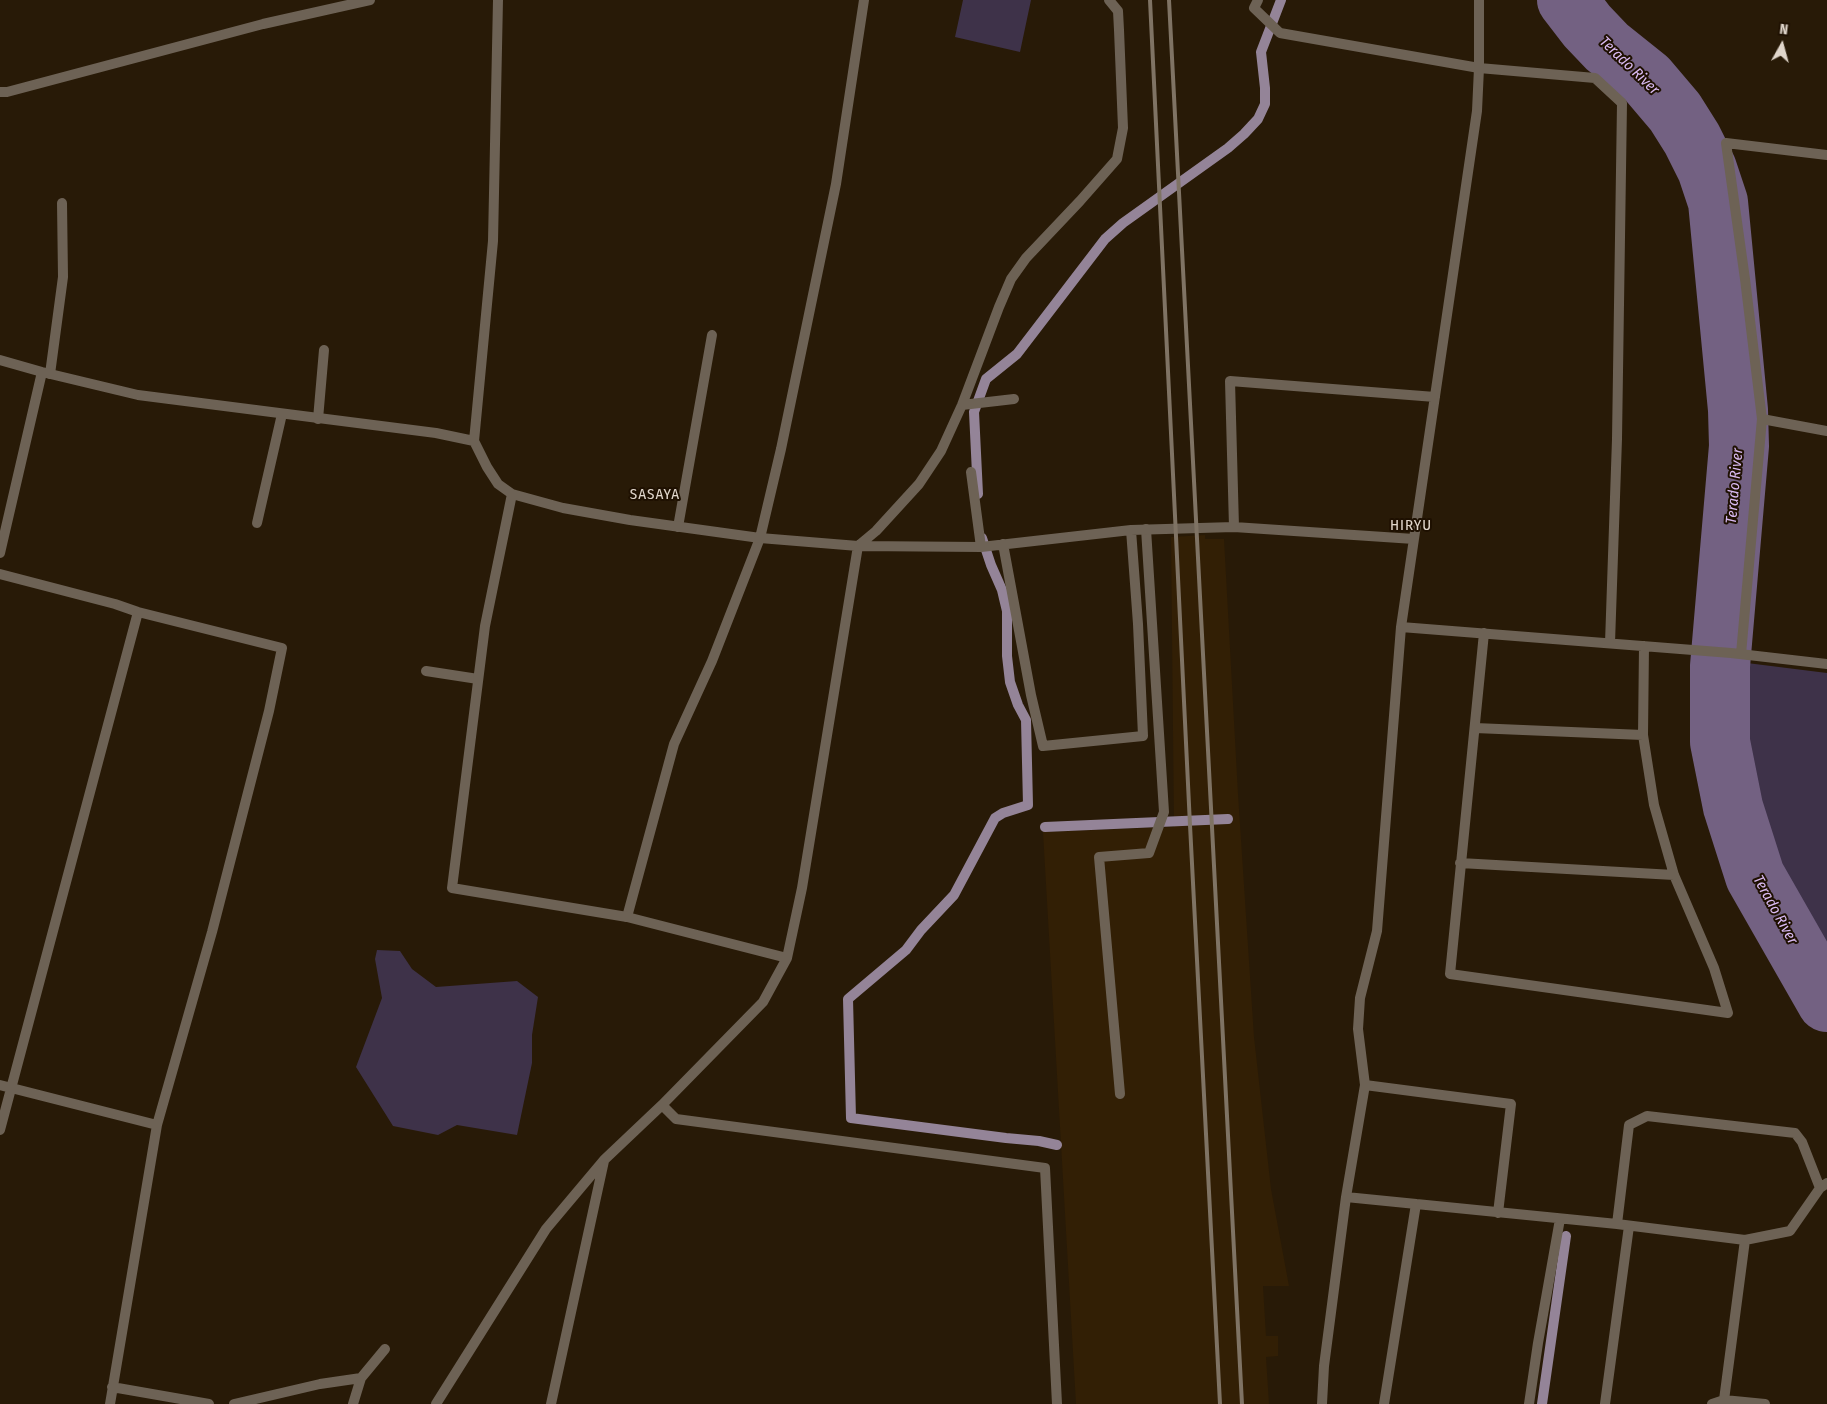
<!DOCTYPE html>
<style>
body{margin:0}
#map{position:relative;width:1827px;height:1404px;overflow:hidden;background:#281a07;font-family:"Fira Sans Condensed",sans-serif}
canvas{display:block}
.north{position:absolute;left:1757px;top:20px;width:50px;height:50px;-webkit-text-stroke:4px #1e1001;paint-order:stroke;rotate:7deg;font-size:14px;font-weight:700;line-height:20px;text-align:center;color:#e0d6cb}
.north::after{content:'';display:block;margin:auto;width:18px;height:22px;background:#e0d6cb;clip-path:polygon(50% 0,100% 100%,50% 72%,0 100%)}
</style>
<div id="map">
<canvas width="1827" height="1404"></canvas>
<div class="north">N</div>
</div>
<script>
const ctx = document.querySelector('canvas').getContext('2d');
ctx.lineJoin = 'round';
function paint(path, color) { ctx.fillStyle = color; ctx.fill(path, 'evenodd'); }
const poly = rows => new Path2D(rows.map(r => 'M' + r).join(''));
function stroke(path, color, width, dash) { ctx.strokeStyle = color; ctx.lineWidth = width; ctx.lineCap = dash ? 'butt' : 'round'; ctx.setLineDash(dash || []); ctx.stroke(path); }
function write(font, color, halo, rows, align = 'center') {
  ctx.font = font + ' "Fira Sans Condensed",sans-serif'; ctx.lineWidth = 4; ctx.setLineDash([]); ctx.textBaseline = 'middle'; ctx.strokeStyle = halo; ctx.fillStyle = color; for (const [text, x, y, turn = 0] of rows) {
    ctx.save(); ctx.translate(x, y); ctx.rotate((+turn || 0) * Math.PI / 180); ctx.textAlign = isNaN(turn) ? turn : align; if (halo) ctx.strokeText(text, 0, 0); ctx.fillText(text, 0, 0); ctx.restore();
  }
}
paint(poly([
 [1205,535,1205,539,1224,539,1238,794,1254,1037,1271,1189,1289,1286,1263,1286,1266,1336,1278,1336,1278,1356,1266,1357,1269,1404,1076,1404,1043,832,1174,827,1171,537]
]), '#321f05');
paint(poly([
 [963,0,1031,0,1020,52,955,37],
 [1747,663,1827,673,1827,963,1817,962,1784,899,1755,837,1737,765,1734,738,1734,666],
 [377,950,400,951,412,969,436,987,517,981,538,997,532,1035,532,1063,517,1135,457,1125,438,1135,393,1126,356,1067,382,998,375,959]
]), '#3e3249');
stroke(poly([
 [978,494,974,412,986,379,1017,354,1105,239,1123,223,1228,148,1244,134,1258,119,1265,104,1265,88,1261,52,1281,0],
 [982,538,991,565,1002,590,1007,611,1007,656,1010,682,1018,705,1026,720,1028,805,1003,813,995,818,954,895,921,930,906,950,848,999,851,1118,1006,1138,1039,1141,1057,1145],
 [1045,827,1228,819],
 [1542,1404,1566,1236]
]), '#948498', 10);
stroke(poly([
 [1567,0,1587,26,1607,47,1647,79,1675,112,1692,139,1707,169,1718,202,1738,410,1739,446,1720,666,1720,742,1733,807,1755,876,1827,1002]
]), '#736182', 60);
stroke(poly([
 [50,374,63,277,62,203],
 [318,419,324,350],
 [257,523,282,414],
 [678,527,712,335],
 [426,671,478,679],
 [627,917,674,744,712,661,760,538],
 [1120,1094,1099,857,1149,853,1164,812,1146,529]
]), '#6d6255', 10);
stroke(poly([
 [498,0,493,241,474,441,487,467,498,484,512,494,563,508,630,520,760,538,858,546,981,547,1131,530,1234,527,1414,539],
 [1258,0,1254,8,1280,33,1479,68,1595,78,1622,103,1617,439,1610,643],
 [1479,0,1479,68,1477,111,1401,627,1731,653,1827,664],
 [0,92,7,92,263,24,370,0],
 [0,360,42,372,138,395,436,433,474,441],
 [962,405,1014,399],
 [1762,419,1827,431],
 [971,472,981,547],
 [512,494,485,626,452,888,627,917,787,958],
 [1234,527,1230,381,1435,397],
 [760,538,781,449,836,184,864,0],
 [1003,544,1031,695,1043,746,1143,736,1138,624,1131,530],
 [0,553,42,372],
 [0,574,115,604,138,612,282,648,269,711,212,932,157,1125,110,1404],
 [1484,633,1450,974,1728,1013,1714,968,1674,875,1654,805,1643,735,1644,646],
 [1741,654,1762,419,1745,279,1726,143,1827,155],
 [1475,728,1643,735],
 [1460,863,1674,875],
 [0,1085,157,1125],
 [1365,1085,1511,1104,1498,1213],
 [662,1105,676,1119,1045,1168,1057,1404],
 [0,1130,138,612],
 [1346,1197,1617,1224,1745,1240,1790,1231,1820,1188,1827,1183],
 [1617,1224,1629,1125,1647,1116,1795,1133,1802,1142,1820,1188],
 [361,1378,385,1349],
 [112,1387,209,1404],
 [1724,1400,1745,1240],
 [234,1404,320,1384,361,1378,353,1404],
 [436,1404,546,1229,604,1160,662,1105,763,1002,787,958,802,888,858,546,876,531,919,484,941,451,962,405,999,307,1011,279,1026,258,1080,201,1117,159,1123,128,1119,30,1118,11,1109,0],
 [551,1404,604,1161],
 [1322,1404,1324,1366,1346,1197,1365,1085,1358,1029,1360,998,1377,931,1401,627],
 [1384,1404,1416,1204],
 [1529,1404,1538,1343,1560,1219],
 [1605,1404,1629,1226],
 [1712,1404,1724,1400,1765,1404]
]), '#6d6255', 10);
stroke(poly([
 [1150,0,1190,825,1220,1404],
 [1169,0,1242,1404]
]), '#7f7364', 4);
write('italic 15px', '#d9baf2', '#1e1001', [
 ["Terado River",1629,66,44],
 ["Terado River",1735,486,-85],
 ["Terado River",1775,910,61]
]);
ctx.letterSpacing = '1px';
write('15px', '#e0d6cb', '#1e1001', [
 ["SASAYA",655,495],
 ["HIRYU",1411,526]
]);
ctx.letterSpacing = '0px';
</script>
